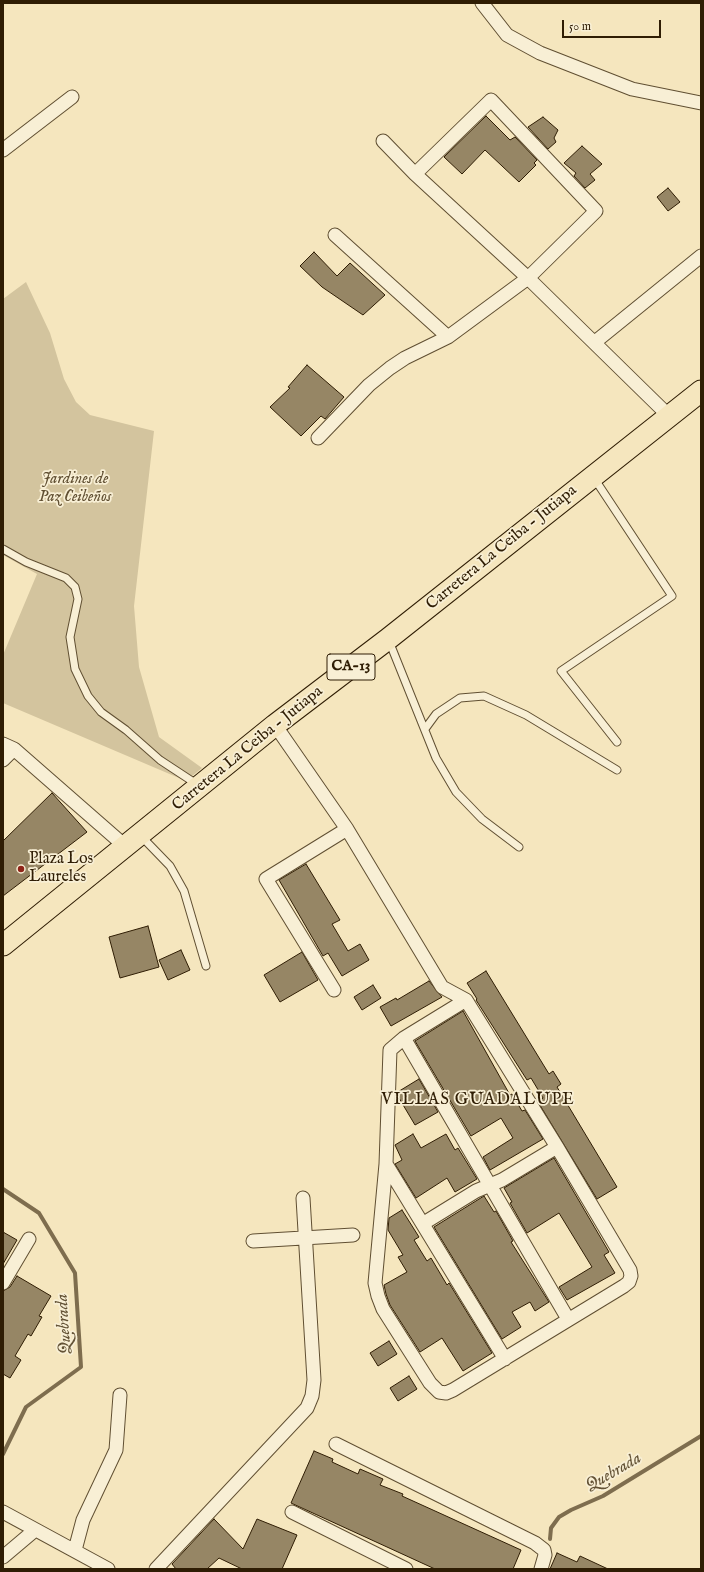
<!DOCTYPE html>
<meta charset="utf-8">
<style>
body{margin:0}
#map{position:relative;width:704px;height:1572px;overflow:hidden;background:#f5e6be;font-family:"IM FELL English",serif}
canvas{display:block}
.frame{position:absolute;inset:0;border:4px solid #2f1d04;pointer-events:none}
.scale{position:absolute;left:562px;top:20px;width:99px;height:18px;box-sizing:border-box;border:2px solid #2f1d04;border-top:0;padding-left:5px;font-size:12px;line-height:14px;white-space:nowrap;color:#2f1d04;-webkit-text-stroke:3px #f8efd5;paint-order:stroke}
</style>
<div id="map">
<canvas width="704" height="1572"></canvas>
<div class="frame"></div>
<div class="scale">50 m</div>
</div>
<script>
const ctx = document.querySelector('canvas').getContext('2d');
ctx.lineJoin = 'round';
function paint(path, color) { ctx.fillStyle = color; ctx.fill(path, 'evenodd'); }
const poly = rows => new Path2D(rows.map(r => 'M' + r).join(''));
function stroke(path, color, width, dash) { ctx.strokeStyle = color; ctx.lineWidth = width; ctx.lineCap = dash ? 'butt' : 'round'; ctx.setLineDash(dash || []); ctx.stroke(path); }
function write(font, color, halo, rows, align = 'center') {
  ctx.font = font + ' "IM FELL English",serif'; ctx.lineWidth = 3.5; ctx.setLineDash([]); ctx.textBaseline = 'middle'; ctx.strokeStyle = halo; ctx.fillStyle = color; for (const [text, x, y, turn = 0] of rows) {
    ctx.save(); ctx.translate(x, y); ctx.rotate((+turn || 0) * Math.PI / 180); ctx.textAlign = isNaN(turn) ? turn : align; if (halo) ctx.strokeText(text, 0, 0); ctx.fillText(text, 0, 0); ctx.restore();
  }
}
paint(poly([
 [26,282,50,333,64,379,76,402,90,415,154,431,134,606,139,667,159,737,202,768,186,781,3,703,3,655,37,574,3,555,3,299]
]), '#d3c49e');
stroke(poly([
 [3,1189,39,1213,75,1273,81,1367,26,1407,3,1454],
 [550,1539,551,1528,559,1517,571,1510,603,1496,701,1436]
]), '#7e6d4e', 4);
const building = poly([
 [486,116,510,140,515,137,537,160,534,163,536,165,519,182,485,150,462,174,444,157,486,116],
 [543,117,558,130,554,138,556,142,548,149,528,127,543,117],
 [582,146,602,164,590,174,595,180,585,188,574,176,576,173,564,163,582,146],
 [668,188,680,202,668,211,657,197,668,188],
 [314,252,337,276,350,263,385,295,363,315,322,287,300,266,314,252],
 [307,365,344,397,325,419,321,416,301,436,270,407,290,388,288,387,307,365],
 [52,793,87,832,3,896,3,841,52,793],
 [306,864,340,920,332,924,348,951,360,944,369,960,342,976,328,953,323,956,279,880,306,864],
 [148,926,159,967,120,978,109,937,148,926],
 [181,950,190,970,168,980,159,960,181,950],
 [302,952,318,980,280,1002,264,975,302,952],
 [486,971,549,1074,553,1071,561,1084,557,1087,617,1187,597,1199,538,1102,543,1098,531,1078,527,1080,476,1000,477,999,467,983,486,971],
 [429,981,442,997,391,1026,380,1007,396,998,397,1000,429,981],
 [373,985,381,998,362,1010,354,997,373,985],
 [463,1011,510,1095,512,1094,522,1111,525,1110,543,1139,490,1170,483,1157,513,1138,501,1118,471,1136,415,1041,463,1011],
 [419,1079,438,1112,415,1125,396,1093,419,1079],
 [413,1134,421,1148,446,1134,455,1150,458,1148,477,1179,455,1192,447,1178,416,1198,395,1164,402,1160,395,1145,413,1134],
 [554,1158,609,1252,604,1255,615,1273,567,1300,559,1287,592,1267,559,1213,527,1233,510,1203,512,1202,504,1188,554,1158],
 [484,1196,494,1212,496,1211,513,1241,511,1242,549,1302,535,1311,530,1302,512,1312,521,1327,502,1339,434,1227,484,1196],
 [402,1210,419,1237,414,1240,427,1261,431,1258,447,1285,449,1283,492,1353,463,1371,442,1338,420,1352,390,1305,386,1294,384,1285,407,1272,398,1257,403,1255,388,1230,389,1218,402,1210],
 [3,1232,17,1240,3,1264,3,1232],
 [17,1276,51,1296,39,1316,42,1317,31,1336,28,1334,15,1356,21,1360,10,1378,3,1374,3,1291,10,1287,17,1276],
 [389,1341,397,1354,378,1366,370,1353,389,1341],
 [409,1376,417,1389,398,1401,390,1388,409,1376],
 [314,1451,333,1459,332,1462,358,1474,360,1469,383,1479,380,1485,403,1494,402,1496,521,1550,513,1569,435,1569,291,1503,314,1451],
 [214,1519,243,1549,257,1519,297,1535,282,1569,242,1569,219,1558,207,1569,176,1569,172,1564,214,1519],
 [557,1553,577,1562,580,1556,608,1569,550,1569,557,1553]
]);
paint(building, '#968665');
stroke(building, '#2f1d04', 1);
const lane = poly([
 [594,478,672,596,561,671,617,742],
 [3,549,26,562,66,578,75,587,78,599,70,637,75,669,88,696,101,712,126,730,160,760,198,785],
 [389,641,436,758,456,792,482,819,519,847],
 [425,729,436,714,460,698,484,696,526,715,617,770],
 [140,835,170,866,184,891,206,966]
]);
const street = poly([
 [482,3,507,35,540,53,632,89,701,103],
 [383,141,415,174,528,278,670,417],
 [3,150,72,97],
 [335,235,448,337],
 [595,342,701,256],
 [318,438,369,385,390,368,405,358,448,337,528,278,596,211,491,100,415,174],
 [275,725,347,829,442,987,466,1000,557,1147,630,1270,631,1276,629,1282,624,1286,453,1390,446,1393,439,1392,430,1383,383,1309,378,1296,375,1283,386,1164,390,1050,404,1038,466,1000],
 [3,744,14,749,3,760],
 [14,749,126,847],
 [334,990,266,879,347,829],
 [404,1038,568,1319],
 [386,1164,505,1359],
 [424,1223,476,1191,502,1180,557,1147],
 [253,1241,353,1235],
 [3,1283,29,1239],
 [336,1444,535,1543,544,1550,545,1555,541,1569],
 [3,1512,108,1569],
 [292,1512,406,1569],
 [75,1550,83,1520,116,1450,120,1395],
 [3,1557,35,1530],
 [156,1569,307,1408,312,1396,314,1380,303,1198]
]);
const primary = poly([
 [3,945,275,725,388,639,701,391]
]);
stroke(lane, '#604f32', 9);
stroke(street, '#604f32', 15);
stroke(primary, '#2f1d04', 23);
stroke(lane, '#f8efd5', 7);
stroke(street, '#f8efd5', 13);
stroke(primary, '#f5e6be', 21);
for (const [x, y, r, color] of [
 [21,869,4,"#8f2418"]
]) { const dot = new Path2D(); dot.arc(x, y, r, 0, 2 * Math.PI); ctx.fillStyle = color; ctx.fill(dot); stroke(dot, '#f8efd5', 1.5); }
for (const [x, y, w] of [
 [351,667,48]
]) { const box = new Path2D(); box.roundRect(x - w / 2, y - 13, w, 26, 3); ctx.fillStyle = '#f8efd5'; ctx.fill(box); stroke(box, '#2f1d04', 1); }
write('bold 15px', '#2f1d04', null, [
 ["CA-13",351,667]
]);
write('italic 16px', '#604f32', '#f8efd5', [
 ["Jardines de",75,480],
 ["Paz Ceibeños",75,498]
]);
write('16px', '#2f1d04', '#f8efd5', [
 ["Carretera La Ceiba - Jutiapa",502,548,-39],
 ["Carretera La Ceiba - Jutiapa",248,749,-39]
]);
write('16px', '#2f1d04', '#f8efd5', [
 ["Plaza Los",29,860],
 ["Laureles",29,878]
], 'left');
ctx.letterSpacing = '1px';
write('17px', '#2f1d04', '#f8efd5', [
 ["VILLAS GUADALUPE",478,1101]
]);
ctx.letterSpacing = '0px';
write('italic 17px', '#635235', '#f8efd5', [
 ["Quebrada",65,1324,-94],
 ["Quebrada",614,1473,-30]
]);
</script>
